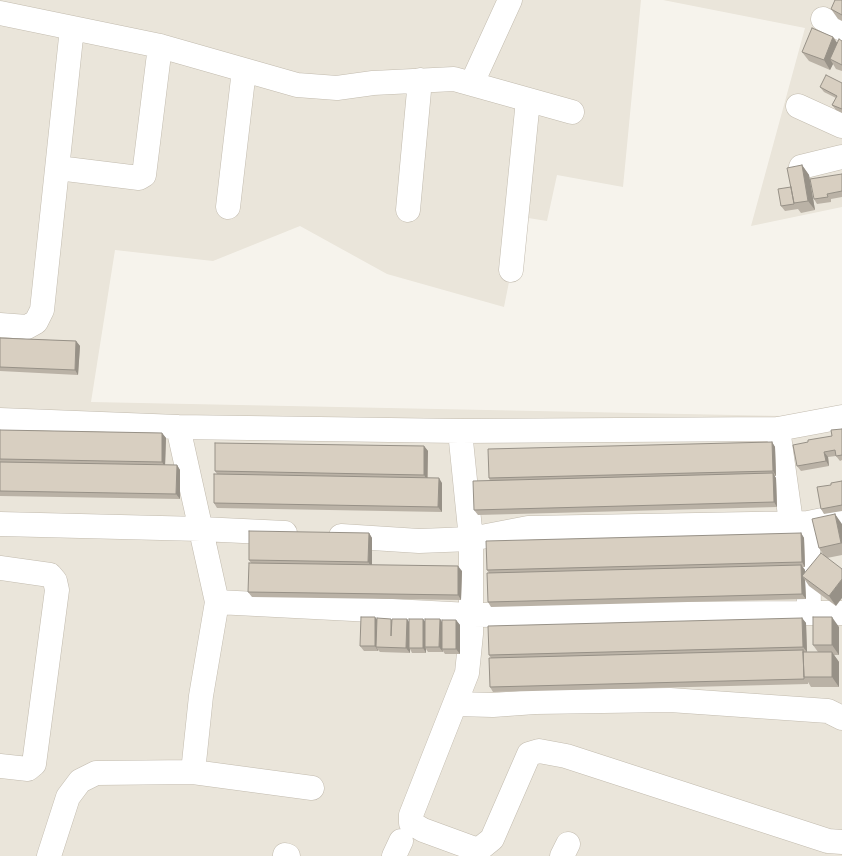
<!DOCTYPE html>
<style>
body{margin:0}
canvas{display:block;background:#f6f3ec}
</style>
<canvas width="842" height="856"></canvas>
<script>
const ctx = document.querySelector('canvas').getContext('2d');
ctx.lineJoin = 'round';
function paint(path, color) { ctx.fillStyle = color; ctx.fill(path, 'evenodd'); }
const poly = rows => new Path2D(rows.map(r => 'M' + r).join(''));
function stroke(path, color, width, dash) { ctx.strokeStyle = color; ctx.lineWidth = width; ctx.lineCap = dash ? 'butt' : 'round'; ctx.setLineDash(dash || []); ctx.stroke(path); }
paint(poly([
 [0,0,641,0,623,187,557,175,547,221,522,217,504,307,387,274,300,226,213,261,115,250,91,402,784,416,842,405,842,856,0,856],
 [663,0,842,0,842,207,751,226,805,28]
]), '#eae5da');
const street = poly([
 [0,13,160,46,297,85,337,88,373,83,454,79,572,112],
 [823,19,842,29],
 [472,83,510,0],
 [798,106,842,126],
 [801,167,842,157],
 [58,168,139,178,144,175,160,46],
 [228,207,244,70],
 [408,210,420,80],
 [511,270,528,100],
 [0,325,27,327,36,322,42,310,72,28],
 [0,420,178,427,217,602,201,696,193,772],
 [178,427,460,431,778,429,842,417],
 [778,429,791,522],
 [460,431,471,539,471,634,467,673,411,815,411,823,423,830,475,849,482,847,492,839,529,754,539,751,566,756,828,841,842,842],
 [0,524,201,529,285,533],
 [341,536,419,541,471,539,528,528,808,523,842,516],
 [0,568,50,575,55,581,57,590,34,764,28,769,0,766],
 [217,602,470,615,809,613,808,523],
 [809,613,842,613],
 [456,704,493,705,535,702,670,700,828,711,842,718],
 [285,855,288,856],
 [49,856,68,797,80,781,96,773,193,772,312,788],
 [394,856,401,841],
 [562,856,568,844]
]);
stroke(street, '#c2bbae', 25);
stroke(street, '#fff', 24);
paint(poly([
 [842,0,842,21,838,19,831,9],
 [833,37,837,43,842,41,842,71,836,69,833,64,830,70,809,61,802,52],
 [842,83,842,113,836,110,832,105,836,98,824,92,820,87],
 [802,165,809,175,815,210,801,213,798,209,785,211,781,206],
 [842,174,842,197,831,199,831,202,817,204,814,199],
 [0,338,76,341,80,346,78,375,0,371],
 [842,429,842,460,840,461,836,456,828,457,829,466,801,471,797,466,808,442,832,436],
 [0,430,162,433,166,438,165,465,177,465,180,470,180,499,0,496],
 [772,442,775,447,776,476,774,476,776,478,777,507,478,515,474,510,490,481,489,478],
 [424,446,428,451,428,478,442,483,442,512,217,508,214,503,217,474,215,471],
 [842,481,842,511,824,514,821,509],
 [835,514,842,526,842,555,827,558,836,606,809,586,805,580,806,599,491,607,488,602,489,573,487,570,801,533,804,538,805,567,803,567,805,570,805,573,823,554,819,548],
 [369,533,372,538,372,565,462,571,461,600,252,597,248,592,251,563,249,560],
 [802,618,806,623,807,652,818,652,813,645,839,627,839,655,834,655,839,662,839,687,811,687,808,682,808,684,493,692,490,687,491,658,489,655],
 [407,619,409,622,423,619,425,622,440,619,442,622,456,620,460,625,460,654,445,654,443,651,443,652,428,652,426,649,426,653,412,653,410,649,410,653,380,652,378,650,378,651,364,651,360,646,377,620,392,620]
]), '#bab2a6');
paint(poly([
 [833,37,840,47,830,59,833,64,830,70,824,60],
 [802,165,809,175,815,210,808,201],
 [76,341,80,346,78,375,75,370],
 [162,433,166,438,165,467,162,462],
 [772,442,775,447,776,476,773,471],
 [424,446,428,451,427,480,424,475],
 [824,452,828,457,829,466,826,461],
 [177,465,180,470,180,499,176,494],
 [773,473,776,478,777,507,774,502],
 [439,478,442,483,442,512,438,507],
 [835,514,842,524,842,544,841,543],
 [369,533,372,538,372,567,368,562],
 [801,533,804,538,805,567,802,562],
 [801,565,805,570,805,578,802,576,805,580,806,599,802,594],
 [458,566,462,571,461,600,458,595],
 [842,579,842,598,836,606,829,596],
 [375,617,379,622,376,647,378,650,378,651,375,646],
 [832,617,839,627,839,655,832,645],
 [802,618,806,623,807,652,803,647],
 [407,619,410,624,409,648,410,649,410,653,406,648],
 [423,619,427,624,425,647,426,649,426,653,423,648],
 [440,619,443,624,442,649,443,652,439,647],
 [456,620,460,625,460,654,456,649],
 [832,652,839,662,839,687,832,677]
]), '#979187');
const building = poly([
 [835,0,842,0,842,15,831,9,835,0],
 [812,28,833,37,824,60,802,52,812,28],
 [839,39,842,41,842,65,830,59,839,39],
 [826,75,842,83,842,109,832,105,837,96,820,87,826,75],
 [802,165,808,201,794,203,787,168,802,165],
 [842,174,842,191,827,194,828,197,814,199,810,179,842,174],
 [791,187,794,204,781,206,778,189,791,187],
 [0,338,76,341,75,370,0,367,0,338],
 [842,429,842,455,836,456,835,450,824,452,826,461,797,466,793,445,808,442,808,440,832,436,831,430,842,429],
 [0,430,162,433,162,462,0,459,0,430],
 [772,442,773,471,489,478,488,449,772,442],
 [215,443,424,446,424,475,215,471,215,443],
 [0,462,177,465,176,494,0,491,0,462],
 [773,473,774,502,474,510,473,481,773,473],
 [214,474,439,478,438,507,214,503,214,474],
 [842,481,842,505,821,509,817,487,831,485,831,483,842,481],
 [835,514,841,543,819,548,812,519,835,514],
 [249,531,369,533,368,562,249,560,249,531],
 [801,533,802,562,487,570,486,541,801,533],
 [821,553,842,569,842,579,829,596,802,576,821,553],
 [249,563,458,566,458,595,248,592,249,563],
 [801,565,802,594,488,602,487,573,801,565],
 [361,617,375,617,375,646,360,646,361,617],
 [813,617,832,617,832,645,813,645,813,617],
 [377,618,391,619,391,636,392,619,407,619,406,648,376,647,377,618],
 [802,618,803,647,489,655,488,626,802,618],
 [409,619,423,619,423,648,409,648,409,619],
 [425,619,440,619,439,647,425,647,425,619],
 [442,620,456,620,456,649,442,649,442,620],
 [803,650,804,679,490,687,489,658,803,650],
 [803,652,832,652,832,677,804,677,803,652]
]);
paint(building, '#d8cfc1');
stroke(building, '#979187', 1);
</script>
